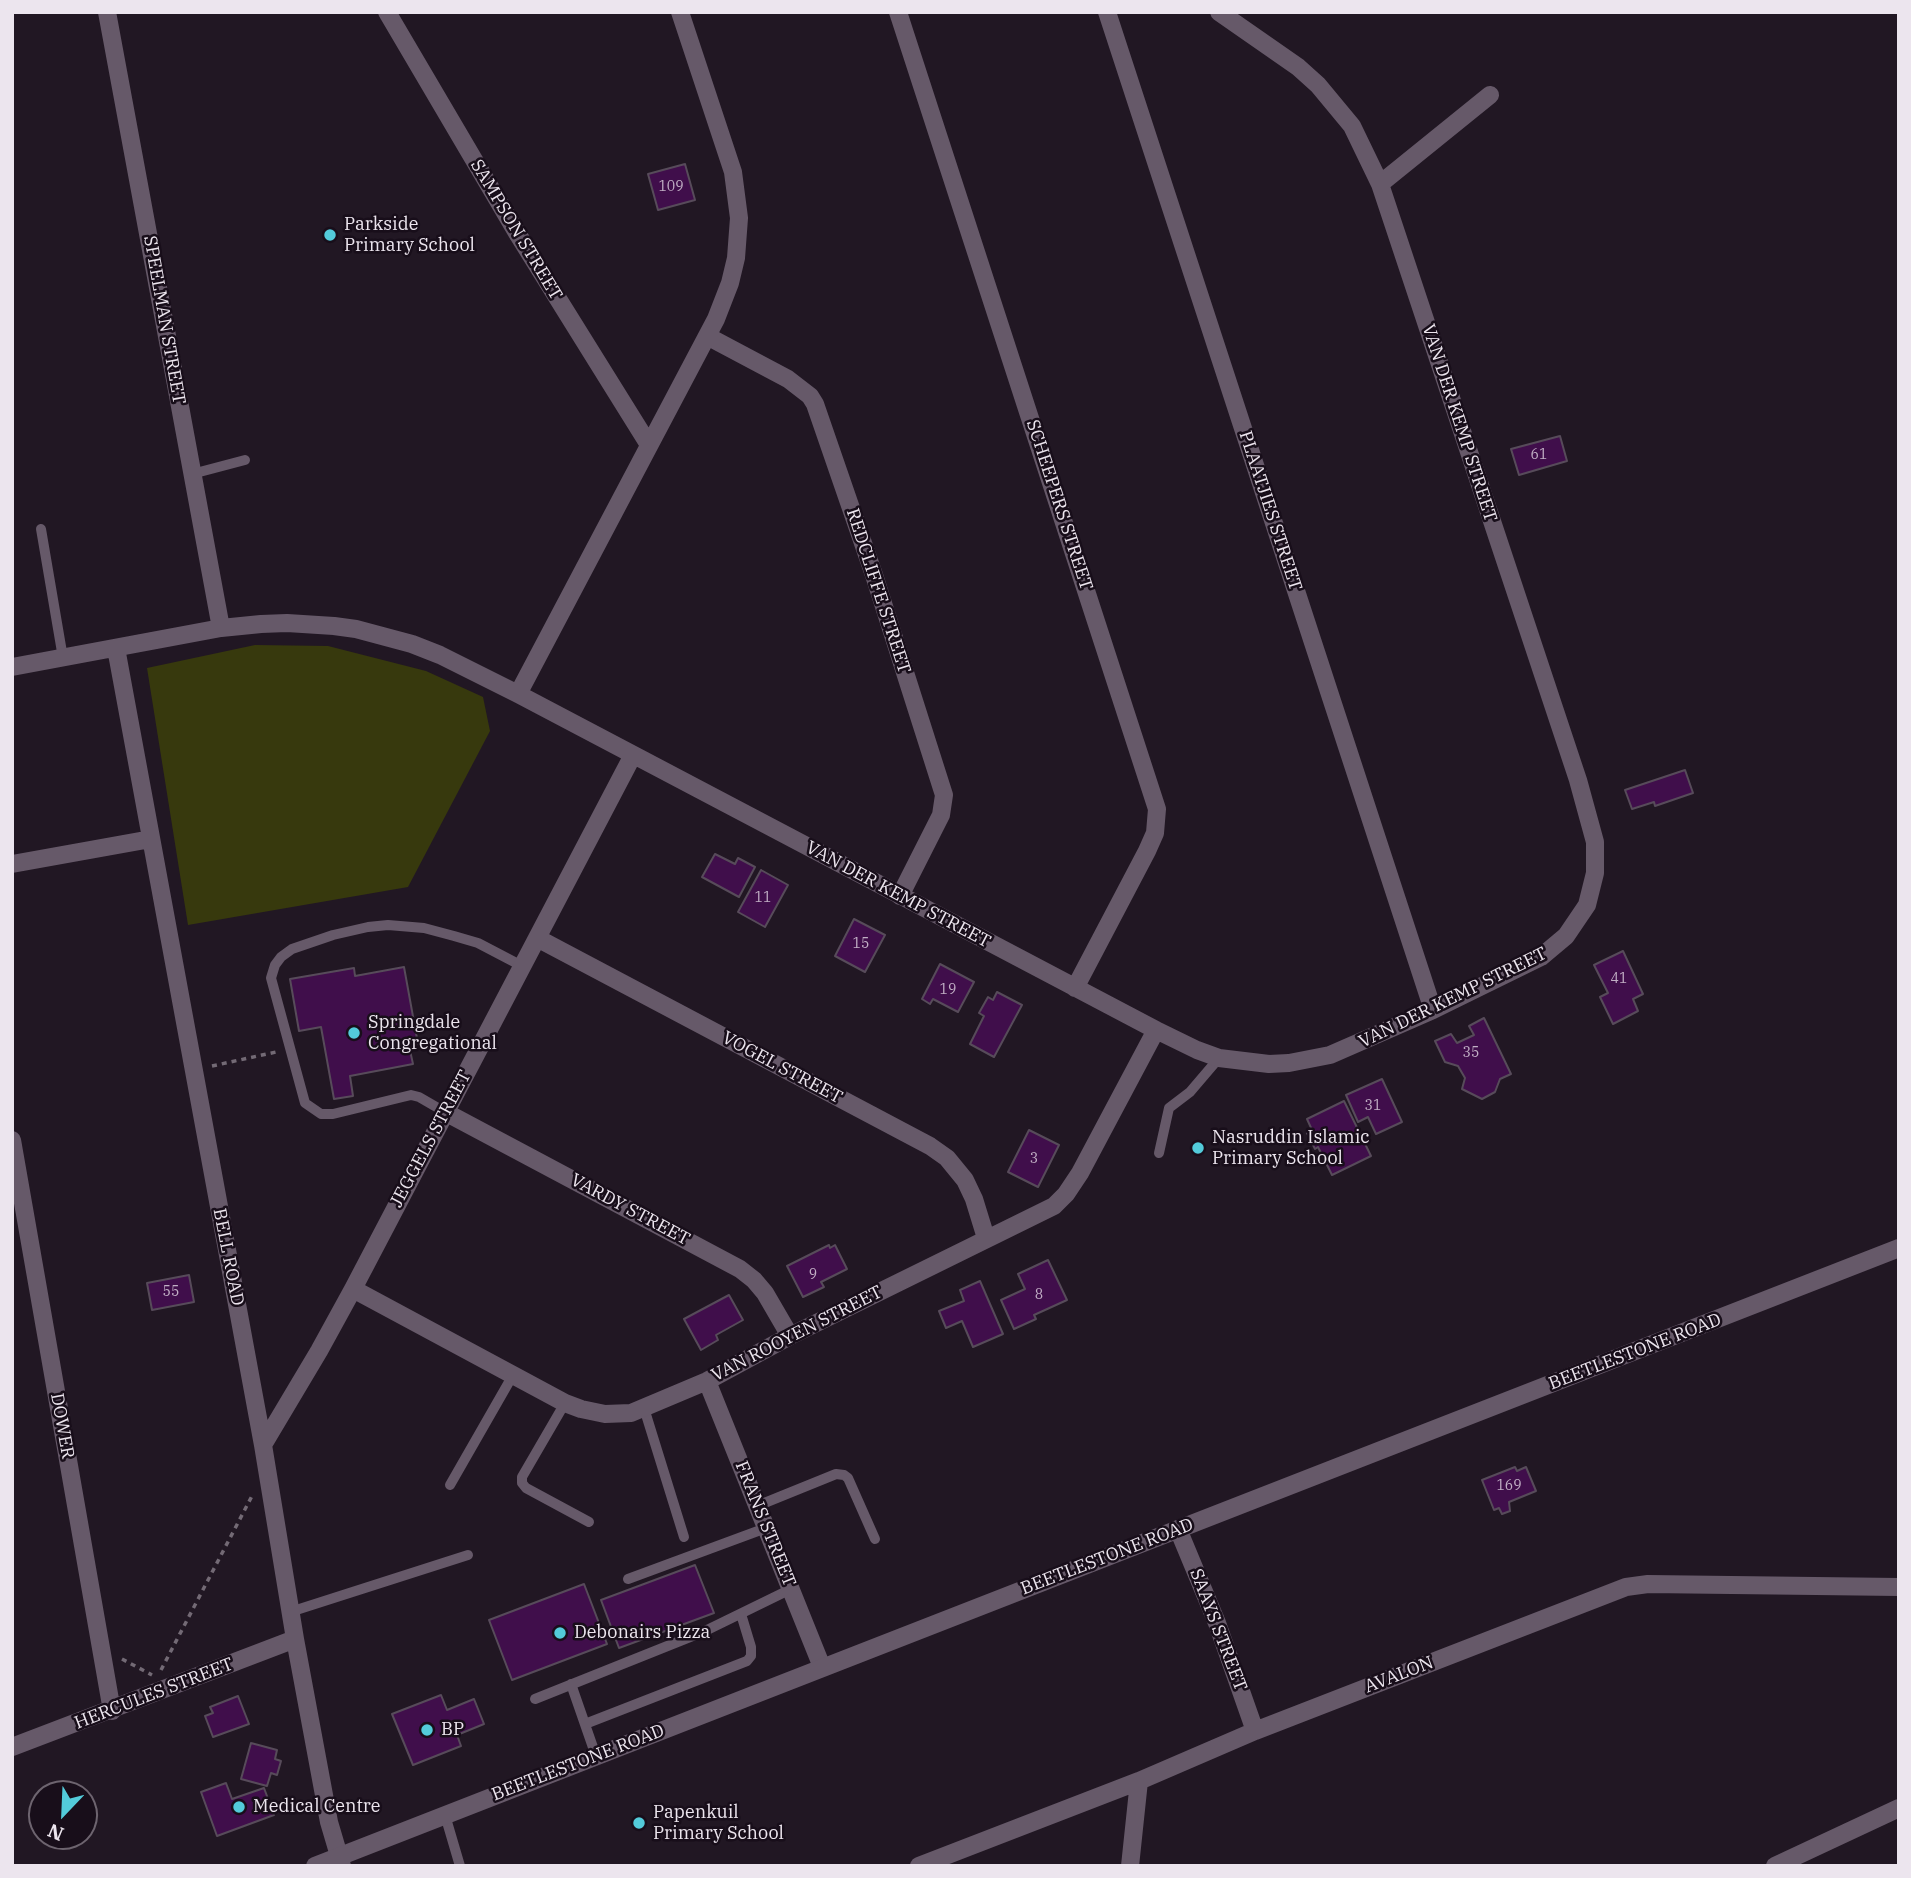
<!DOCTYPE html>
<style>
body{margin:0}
#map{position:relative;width:1911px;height:1878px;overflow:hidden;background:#211723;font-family:"IBM Plex Serif",serif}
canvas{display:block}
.frame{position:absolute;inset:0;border:14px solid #ece5ee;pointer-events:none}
.north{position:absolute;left:28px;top:1780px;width:70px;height:70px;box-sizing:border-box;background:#180e1a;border:2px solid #6d646f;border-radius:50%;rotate:203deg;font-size:19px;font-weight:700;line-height:28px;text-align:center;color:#ece5ee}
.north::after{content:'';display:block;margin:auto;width:24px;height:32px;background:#53cbda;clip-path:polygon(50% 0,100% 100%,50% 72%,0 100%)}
</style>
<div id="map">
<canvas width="1911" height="1878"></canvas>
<div class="frame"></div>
<div class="north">N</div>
</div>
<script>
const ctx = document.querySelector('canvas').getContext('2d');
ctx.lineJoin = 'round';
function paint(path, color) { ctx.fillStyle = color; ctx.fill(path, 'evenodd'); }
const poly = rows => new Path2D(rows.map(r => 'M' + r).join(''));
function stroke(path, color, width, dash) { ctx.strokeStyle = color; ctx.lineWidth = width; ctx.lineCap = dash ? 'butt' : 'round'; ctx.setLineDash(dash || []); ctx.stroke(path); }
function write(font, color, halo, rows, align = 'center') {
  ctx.font = font + ' "IBM Plex Serif",serif'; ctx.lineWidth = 5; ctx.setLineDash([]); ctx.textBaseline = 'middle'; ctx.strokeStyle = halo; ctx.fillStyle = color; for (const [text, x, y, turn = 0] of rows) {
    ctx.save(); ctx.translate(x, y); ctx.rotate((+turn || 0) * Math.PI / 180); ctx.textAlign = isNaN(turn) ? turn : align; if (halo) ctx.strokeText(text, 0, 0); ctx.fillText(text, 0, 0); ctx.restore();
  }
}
paint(poly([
 [255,645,328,646,426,671,483,697,490,731,408,887,188,925,147,668]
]), '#37390d');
const building = poly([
 [685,164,695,200,658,210,648,174,685,164],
 [1560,436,1567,461,1519,475,1511,449,1560,436],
 [1685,770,1693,793,1655,806,1654,802,1632,809,1625,790,1685,770],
 [715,854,735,864,738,858,755,867,739,897,702,877,715,854],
 [761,870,788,885,765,927,738,912,761,870],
 [854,919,885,935,865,972,835,956,854,919],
 [1623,951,1643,994,1633,999,1638,1011,1613,1024,1600,997,1608,993,1594,965,1623,951],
 [940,964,974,982,958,1012,933,999,930,1004,922,999,940,964],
 [404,967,418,1044,409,1046,413,1064,350,1076,353,1096,334,1099,321,1027,299,1031,290,979,354,968,355,976,404,967],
 [997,992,1022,1005,994,1057,970,1044,984,1016,979,1013,988,997,993,1000,997,992],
 [1484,1018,1511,1074,1500,1079,1495,1092,1482,1099,1462,1089,1465,1078,1458,1066,1445,1062,1435,1041,1451,1034,1457,1043,1474,1035,1469,1026,1484,1018],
 [1382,1079,1402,1122,1376,1134,1368,1117,1358,1122,1346,1095,1382,1079],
 [1344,1101,1371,1156,1332,1175,1318,1147,1315,1149,1307,1133,1312,1130,1307,1119,1344,1101],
 [1029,1130,1059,1145,1038,1187,1008,1172,1029,1130],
 [829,1245,830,1248,835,1245,847,1269,821,1282,824,1287,803,1297,787,1266,829,1245],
 [1048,1260,1067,1300,1034,1315,1036,1319,1014,1329,1001,1300,1025,1289,1018,1274,1048,1260],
 [189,1275,194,1302,152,1310,147,1283,189,1275],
 [980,1281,1003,1334,973,1347,962,1321,946,1328,939,1311,964,1301,960,1290,980,1281],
 [729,1295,743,1320,716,1335,718,1340,701,1350,684,1319,729,1295],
 [1515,1467,1517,1471,1526,1467,1536,1491,1509,1502,1510,1511,1502,1514,1499,1508,1494,1510,1482,1480,1515,1467],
 [695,1565,714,1613,619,1648,601,1600,695,1565],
 [584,1584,607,1644,512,1680,489,1620,584,1584],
 [441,1695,447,1710,474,1699,484,1724,457,1735,461,1746,413,1765,392,1714,441,1695],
 [238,1696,249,1724,213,1737,205,1716,213,1713,210,1707,238,1696],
 [251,1743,277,1750,275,1759,281,1761,277,1775,271,1773,267,1786,241,1779,251,1743],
 [226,1783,232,1799,264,1788,274,1815,217,1836,201,1792,226,1783]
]);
paint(building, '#400e4b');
stroke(building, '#574b5a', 2);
stroke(poly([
 [212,1066,276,1052],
 [122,1659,152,1675],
 [161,1670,253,1494]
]), '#736a75', 3.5, [5, 5]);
stroke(poly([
 [192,474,245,460],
 [41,529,63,658],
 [445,1112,419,1097,411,1095,333,1114,321,1114,305,1103,271,978,275,965,281,957,292,949,333,935,368,927,388,925,424,928,454,936,478,943,522,966],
 [1159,1153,1169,1108,1190,1092,1219,1058],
 [565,1403,522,1477,522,1483,526,1488,589,1522],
 [644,1408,684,1537],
 [450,1485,513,1375],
 [757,1506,836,1474,844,1475,848,1478,875,1539],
 [628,1579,766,1528],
 [290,1612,468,1555],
 [571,1684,596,1756],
 [535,1699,705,1631,791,1589],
 [585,1724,747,1661,751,1656,751,1647,741,1614],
 [445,1815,460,1866]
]), '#665969', 10);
stroke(poly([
 [107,12,221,628],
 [387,12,517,233,649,445],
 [898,12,1157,809,1155,833,1147,851,1075,988],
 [1107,12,1433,1010],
 [1380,184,1490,95],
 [707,336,788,379,810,396,815,404,874,575,944,795,941,815,900,896],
 [116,648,263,1445,295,1639,329,1822,342,1866],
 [12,667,221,628,261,624,287,623,334,626,356,629,412,644,440,655,518,694,1156,1030,1197,1050,1219,1058,1269,1064,1289,1063,1330,1055,1433,1010,1541,957,1566,936,1587,905,1595,873,1595,842,1578,780,1380,184,1352,126,1318,85,1298,67,1219,12],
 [518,694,716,319,730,283,736,258,739,218,733,172,680,12],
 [12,864,151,839],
 [537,938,930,1146,947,1158,965,1180,974,1199,986,1238],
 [445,1112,740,1269,754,1280,765,1293,790,1336],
 [12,1140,112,1711],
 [353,1289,565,1403,581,1409,605,1414,631,1413,707,1381,790,1336,1054,1206,1066,1194,1080,1173,1156,1030],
 [707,1381,822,1667],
 [263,1445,319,1351,353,1289,633,755],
 [1178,1529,1217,1623,1255,1731],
 [12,1747,295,1639],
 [919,1866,1139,1781,1255,1731,1626,1587,1648,1584,1899,1587],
 [1130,1866,1139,1781],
 [1775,1866,1899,1808]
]), '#665969', 18);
stroke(poly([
 [315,1866,1899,1248]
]), '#665969', 18);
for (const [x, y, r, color] of [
 [330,235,7,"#53cbda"],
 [354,1033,7,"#53cbda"],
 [1198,1148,7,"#53cbda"],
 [560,1633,7,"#53cbda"],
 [427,1730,7,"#53cbda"],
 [239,1807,7,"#53cbda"],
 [639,1823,7,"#53cbda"]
]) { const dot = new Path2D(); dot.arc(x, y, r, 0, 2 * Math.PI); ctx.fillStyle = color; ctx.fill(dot); stroke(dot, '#180e1a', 2.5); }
write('14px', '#c1afc5', null, [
 ["109",671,187],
 ["61",1539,455],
 ["11",763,898],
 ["15",861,944],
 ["41",1619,979],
 ["19",948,990],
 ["35",1471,1053],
 ["31",1373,1106],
 ["3",1034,1159],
 ["9",813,1275],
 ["55",171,1292],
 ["8",1039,1295],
 ["169",1509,1486]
]);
write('18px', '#ece5ee', '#180e1a', [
 ["Parkside",344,225],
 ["Primary School",344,246],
 ["Springdale",368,1023],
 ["Congregational",368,1044],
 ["Nasruddin Islamic",1212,1138],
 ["Primary School",1212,1159],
 ["Debonairs Pizza",574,1633],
 ["BP",441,1730],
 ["Medical Centre",253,1807],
 ["Papenkuil",653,1813],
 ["Primary School",653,1834]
], 'left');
write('18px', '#ece5ee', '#180e1a', [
 ["SAMPSON STREET",516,230,59],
 ["SPEELMAN STREET",164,320,80],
 ["VAN DER KEMP STREET",1459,423,72],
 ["SCHEEPERS STREET",1059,505,72],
 ["PLAATJIES STREET",1270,511,72],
 ["REDCLIFFE STREET",878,591,72],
 ["VAN DER KEMP STREET",898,895,28],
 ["VAN DER KEMP STREET",1453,998,-26],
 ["VOGEL STREET",782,1068,28],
 ["JEGGELS STREET",431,1139,-62],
 ["VARDY STREET",630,1210,28],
 ["BELL ROAD",228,1257,79],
 ["VAN ROOYEN STREET",797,1334,-27],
 ["BEETLESTONE ROAD",1635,1352,-21],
 ["DOWER",62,1426,80],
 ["FRANS STREET",765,1524,68],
 ["BEETLESTONE ROAD",1107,1557,-21],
 ["SAAYS STREET",1218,1630,69],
 ["AVALON",1399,1675,-21],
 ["HERCULES STREET",154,1694,-21],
 ["BEETLESTONE ROAD",578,1763,-21]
]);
</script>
